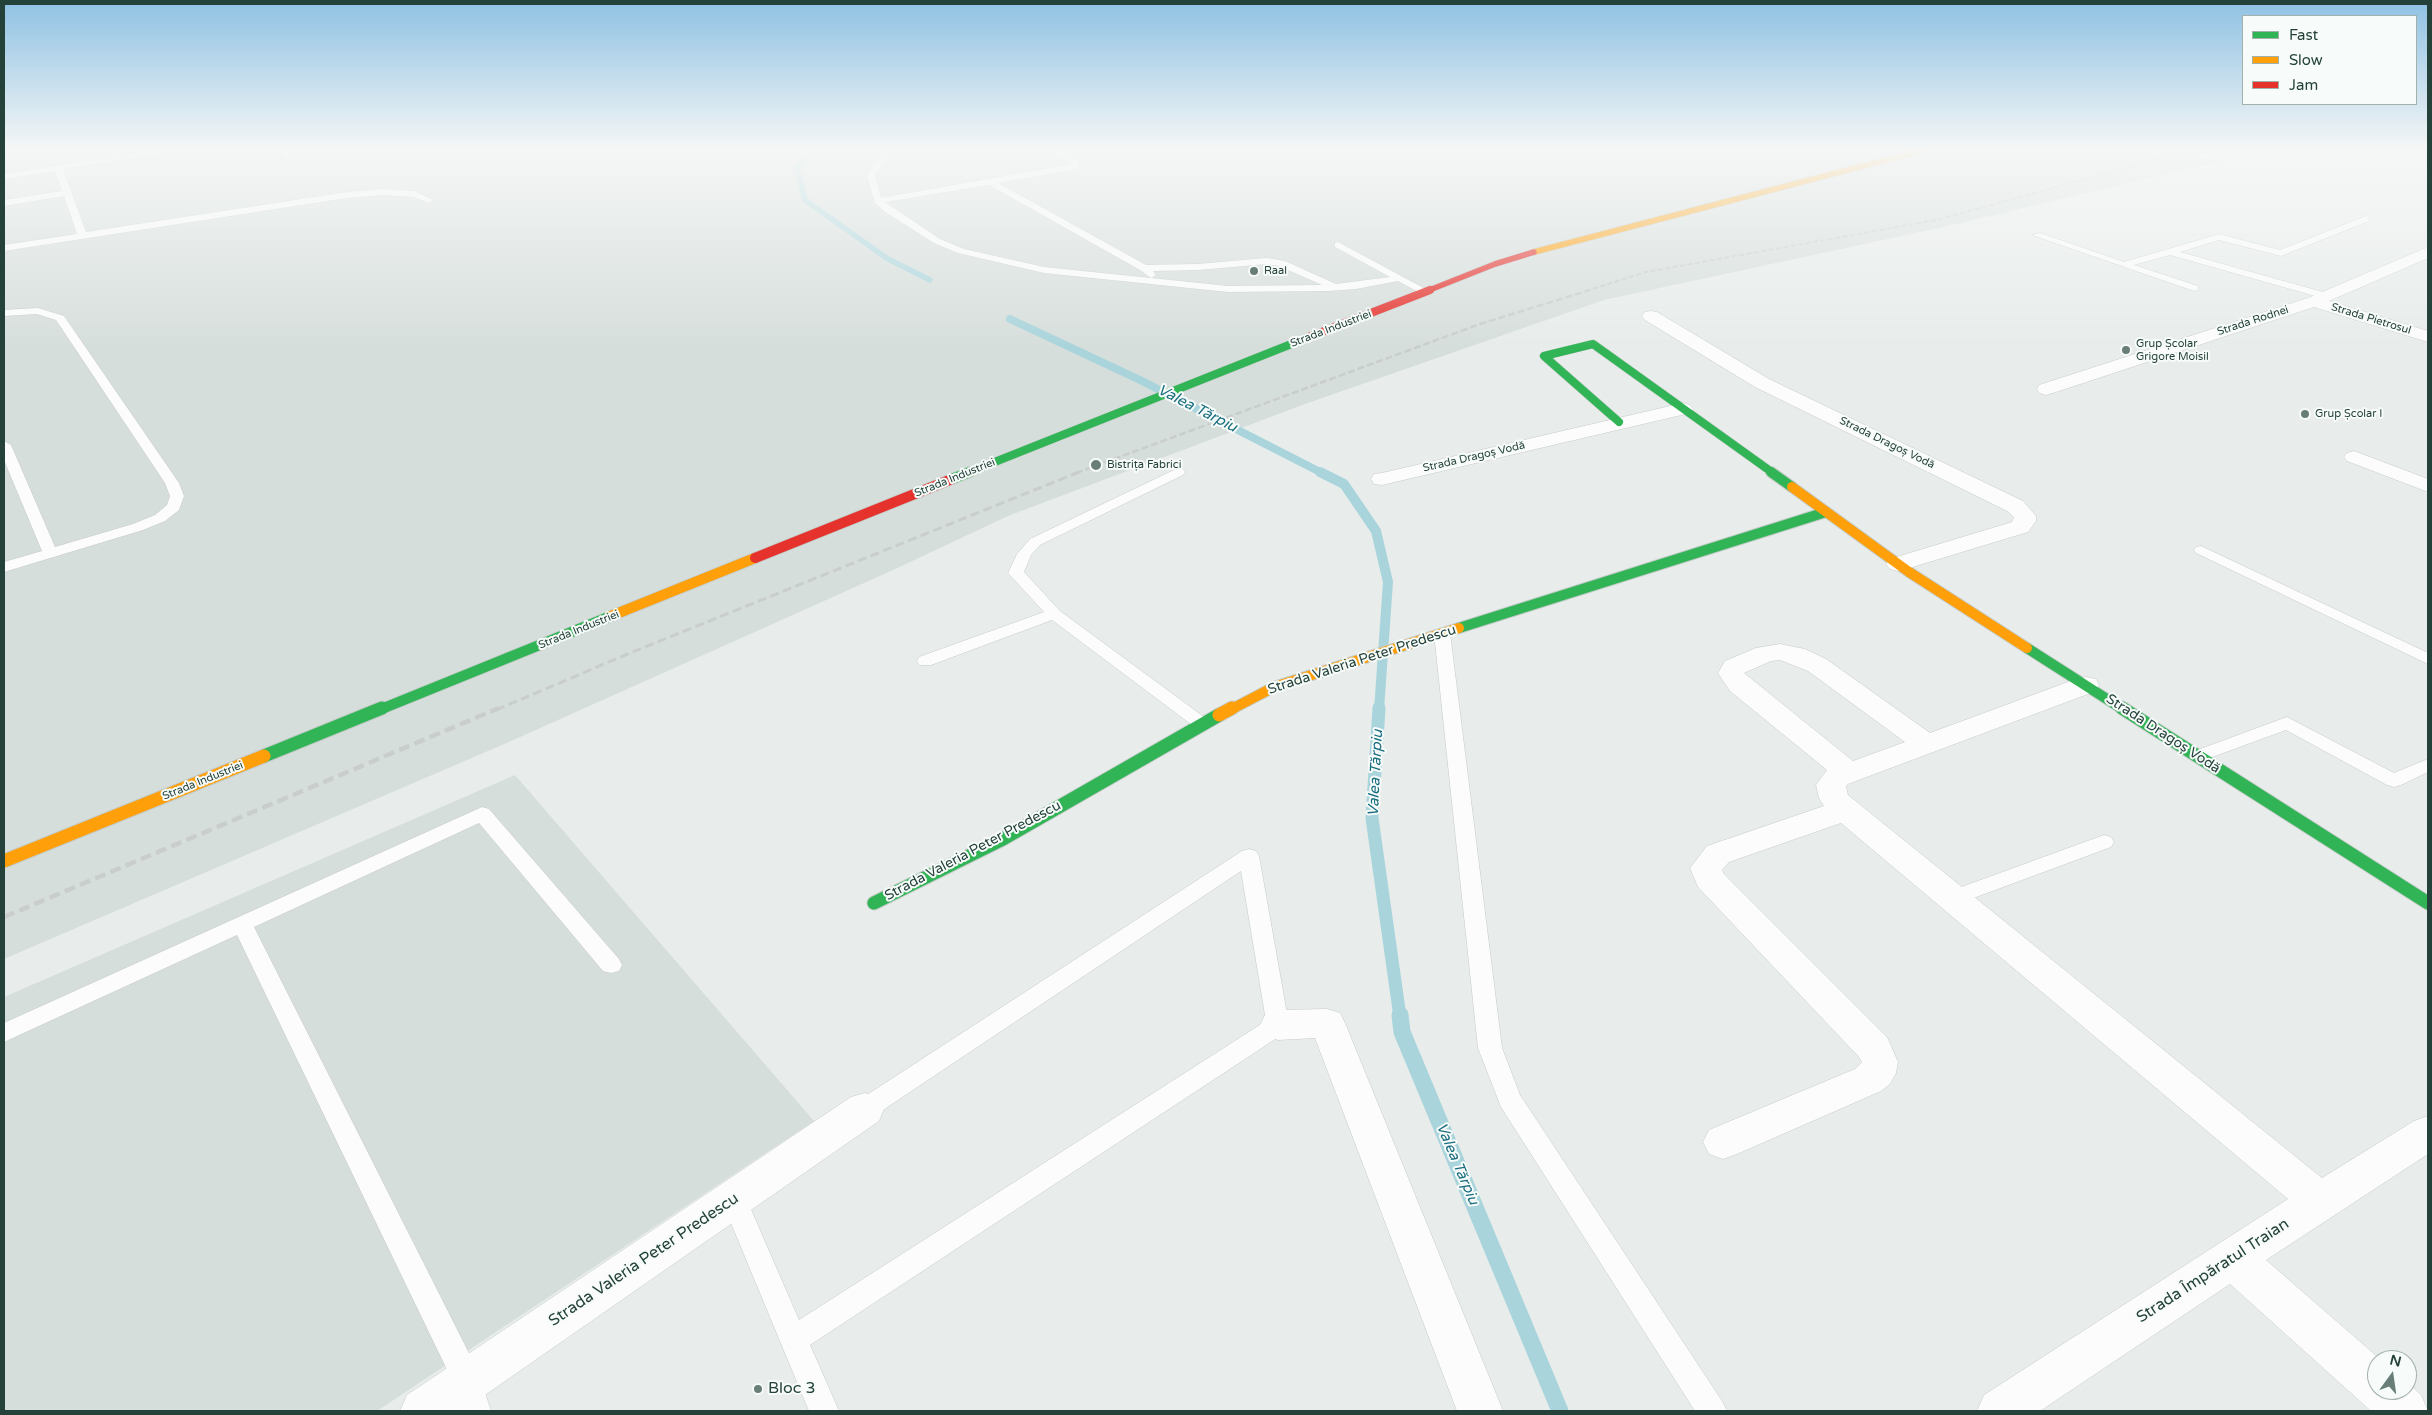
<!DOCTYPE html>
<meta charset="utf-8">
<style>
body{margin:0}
#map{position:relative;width:2432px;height:1415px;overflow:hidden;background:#e8edeb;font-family:"Varela Round",sans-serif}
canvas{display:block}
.frame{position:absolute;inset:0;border:5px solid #24423a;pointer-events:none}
.legend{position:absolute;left:2242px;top:15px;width:175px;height:90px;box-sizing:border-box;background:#f7fbf9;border:1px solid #a3b1ad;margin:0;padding:6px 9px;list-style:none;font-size:15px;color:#24423a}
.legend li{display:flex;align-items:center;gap:10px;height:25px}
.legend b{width:25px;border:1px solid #a3b1ad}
.north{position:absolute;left:2367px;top:1350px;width:50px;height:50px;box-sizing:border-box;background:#f7fbf9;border:1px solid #a3b1ad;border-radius:50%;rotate:14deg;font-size:14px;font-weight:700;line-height:20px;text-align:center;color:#24423a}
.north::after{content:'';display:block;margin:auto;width:18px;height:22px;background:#697e78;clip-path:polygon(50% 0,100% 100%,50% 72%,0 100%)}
</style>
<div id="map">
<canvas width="2432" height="1415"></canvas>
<div class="frame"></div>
<ul class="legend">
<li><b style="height:6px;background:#30b455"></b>Fast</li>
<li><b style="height:6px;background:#ff9f0a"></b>Slow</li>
<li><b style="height:6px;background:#e5322d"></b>Jam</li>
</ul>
<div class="north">N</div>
</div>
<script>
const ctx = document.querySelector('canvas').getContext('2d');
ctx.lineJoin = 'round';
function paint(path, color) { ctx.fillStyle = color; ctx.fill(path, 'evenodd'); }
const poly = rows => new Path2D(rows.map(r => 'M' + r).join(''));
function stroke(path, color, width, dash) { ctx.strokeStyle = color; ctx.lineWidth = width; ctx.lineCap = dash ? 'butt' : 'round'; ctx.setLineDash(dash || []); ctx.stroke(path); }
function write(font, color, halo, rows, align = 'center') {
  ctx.font = font + ' "Varela Round",sans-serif'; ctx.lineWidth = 4; ctx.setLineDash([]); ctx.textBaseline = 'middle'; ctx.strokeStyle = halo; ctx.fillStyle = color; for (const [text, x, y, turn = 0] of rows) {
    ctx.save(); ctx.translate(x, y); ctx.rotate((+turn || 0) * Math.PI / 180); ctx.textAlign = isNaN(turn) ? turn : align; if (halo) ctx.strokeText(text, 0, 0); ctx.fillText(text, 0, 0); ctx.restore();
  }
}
paint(poly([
 [4,150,2218,150,2198,156,2217,162,1939,228,1604,300,1305,404,1008,516,891,571,509,742,4,959],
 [515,775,814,1121,377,1411,4,1411,4,997]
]), '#d6dedb');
stroke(poly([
 [815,150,797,167,805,200,888,259,930,280]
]), '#a9d4db', 5.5);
stroke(poly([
 [1010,319,1142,381,1322,473]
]), '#a9d4db', 8);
stroke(poly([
 [1320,472,1344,484,1376,531,1388,582,1379,710]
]), '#a9d4db', 10);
stroke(poly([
 [1379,708,1372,818,1400,1017]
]), '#a9d4db', 13);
stroke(poly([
 [1400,1015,1402,1032,1560,1411]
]), '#a9d4db', 17);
const lane = poly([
 [157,150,177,150,63,169,86,232,347,192,383,189,414,191,433,200,429,203,413,197,383,195,347,198,4,251,4,245,77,234,64,196,4,206,4,200,62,191,55,171,4,179,4,174,157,150],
 [278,150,287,150,293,157,286,159,278,150],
 [883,150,891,150,875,176,881,198,1072,164,1046,150,1056,150,1078,160,1080,165,1072,170,998,183,1146,265,1198,264,1267,258,1285,261,1336,284,1390,277,1335,247,1335,243,1338,242,1431,292,1426,295,1422,294,1398,281,1356,289,1328,291,1228,292,1044,273,958,253,934,243,885,212,875,203,867,176,883,150],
 [989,185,1140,270,1151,278,1044,267,964,249,940,239,885,202,989,185],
 [1267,264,1279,266,1322,285,1228,286,1151,278,1156,275,1153,271,1198,270,1267,264],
 [2366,216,2369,217,2369,221,2281,256,2219,240,2180,252,2330,294,2330,298,2326,299,2170,255,2134,265,2198,286,2198,290,2194,291,2032,235,2040,233,2124,262,2219,234,2280,250,2366,216],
 [38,308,64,316,179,483,184,496,179,510,165,521,143,530,4,572,4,562,42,551,4,460,4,441,11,445,55,547,133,524,155,515,167,505,170,496,165,483,56,320,37,314,4,316,4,310,38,308],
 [1178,468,1183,469,1185,472,1183,475,1040,545,1031,555,1024,572,1060,611,1208,720,1211,724,1208,728,1196,728,1052,620,931,665,919,665,917,661,919,657,1044,612,1008,573,1017,554,1030,539,1178,468],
 [2201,546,2428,653,2428,664,2196,553,2194,550,2196,547,2201,546],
 [1442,628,1448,630,1450,633,1502,1048,1520,1095,1722,1401,1727,1411,1695,1411,1501,1107,1478,1048,1434,633,1436,630,1442,628],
 [2287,717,2394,773,2428,759,2428,772,2401,785,2394,787,2387,785,2286,730,2204,760,2198,762,2192,760,2189,756,2192,752,2287,717],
 [482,807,489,809,619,959,622,965,619,971,611,973,603,971,479,823,254,927,478,1371,491,1411,461,1411,454,1384,237,935,4,1042,4,1023,482,807],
 [2104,835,2111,837,2114,842,2111,847,1952,906,1945,903,1942,898,1945,893,2104,835],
 [1249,849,1256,851,1259,856,1289,1025,1286,1032,810,1345,839,1411,809,1411,721,1199,725,1191,734,1187,743,1191,799,1320,1266,1021,1241,871,874,1116,865,1119,856,1116,853,1109,856,1102,1242,851,1249,849]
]);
const street = poly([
 [2428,247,2428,258,2329,301,2428,331,2428,342,2314,307,2053,393,2046,395,2039,393,2037,389,2039,385,2308,298,2428,247],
 [1651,311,1657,312,1769,379,2023,501,2036,516,2036,521,2028,532,1906,569,1898,571,1890,569,1886,564,1890,559,2012,522,2014,517,2007,511,1995,505,1755,387,1645,320,1642,316,1645,312,1651,311],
 [1683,403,1690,405,1693,409,1690,413,1382,485,1374,484,1371,479,1374,474,1382,473,1683,403],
 [2354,451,2428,479,2428,492,2347,461,2344,457,2347,453,2354,451],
 [1780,644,1805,649,1826,659,1930,733,2076,679,2086,677,2096,679,2099,685,2096,691,1848,784,1846,786,1848,795,2322,1178,2414,1121,2428,1116,2428,1154,2266,1260,2381,1360,2377,1360,2377,1390,2407,1390,2407,1382,2421,1395,2428,1411,2371,1411,2230,1284,2040,1411,1977,1411,1984,1395,2288,1199,1841,823,1729,862,1722,870,1724,874,1887,1037,1898,1062,1896,1073,1890,1084,1881,1091,1737,1154,1723,1159,1709,1154,1703,1142,1709,1130,1855,1069,1862,1062,1859,1057,1698,887,1690,868,1707,846,1824,806,1819,798,1816,785,1827,770,1730,691,1718,673,1725,661,1756,648,1780,644],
 [1780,660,1808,671,1905,742,1853,761,1744,673,1771,661,1780,660],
 [1327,1009,1340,1013,1345,1023,1503,1411,1457,1411,1315,1038,1278,1040,1265,1035,1260,1025,1265,1015,1278,1010,1327,1009],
 [865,1093,879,1097,884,1109,879,1121,462,1411,400,1411,407,1395,851,1097,865,1093]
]);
const fastFar2 = poly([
 [1619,422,1544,356,1593,344,1773,473],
 [967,473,1309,337]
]);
const fastFar1 = poly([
 [1771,472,1792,487],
 [952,479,970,472],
 [1459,628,1826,512],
 [2027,648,2124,710],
 [379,710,611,616]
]);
const fast = poly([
 [2122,708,2428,903],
 [264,756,382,708],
 [874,903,1001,840,1219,715]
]);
const slowFar2 = poly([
 [1534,252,1924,150]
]);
const slowFar1 = poly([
 [1792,487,1909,572,2027,648],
 [611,616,755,558],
 [1230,710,1274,687,1459,628]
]);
const slow = poly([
 [1219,715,1232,708],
 [4,861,264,756]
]);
const jamFar2 = poly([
 [1427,291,1495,264,1534,252]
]);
const jamFar1 = poly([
 [1309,337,1430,290]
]);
const jam = poly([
 [755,558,952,479]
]);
stroke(lane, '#c5cac8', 1);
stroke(street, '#c5cac8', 1);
stroke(fastFar2, '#c3cbc8', 9);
stroke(fastFar1, '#c3cbc8', 12);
stroke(fast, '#c3cbc8', 15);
stroke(slowFar2, '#c3cbc8', 7);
stroke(slowFar1, '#c3cbc8', 12);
stroke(slow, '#c3cbc8', 15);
stroke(jamFar2, '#c3cbc8', 7);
stroke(jamFar1, '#c3cbc8', 9);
stroke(jam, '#c3cbc8', 12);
paint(lane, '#fcfcfc');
paint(street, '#fcfcfc');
stroke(fastFar2, '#30b455', 8);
stroke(fastFar1, '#30b455', 10);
stroke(fast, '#30b455', 13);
stroke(slowFar2, '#ff9f0a', 5.5);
stroke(slowFar1, '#ff9f0a', 10);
stroke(slow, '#ff9f0a', 13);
stroke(jamFar2, '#e5322d', 5.5);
stroke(jamFar1, '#e5322d', 8);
stroke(jam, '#e5322d', 10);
stroke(poly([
 [1586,291,1646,272,1936,220,2193,150]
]), '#c9cdcc', 2, [5, 2.5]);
stroke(poly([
 [1076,473,1480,324,1590,290]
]), '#c9cdcc', 2.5, [7, 3]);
stroke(poly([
 [496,710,630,653,1079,472]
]), '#c9cdcc', 3, [9, 4.5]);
stroke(poly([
 [4,917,499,708]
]), '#c9cdcc', 4.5, [11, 5.5]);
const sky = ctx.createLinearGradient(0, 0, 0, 348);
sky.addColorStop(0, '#8fc1e3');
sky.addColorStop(0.43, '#f5f7f6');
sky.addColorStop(1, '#f5f7f600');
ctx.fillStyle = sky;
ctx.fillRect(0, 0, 2432, 348);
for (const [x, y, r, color] of [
 [1254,271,5,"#697e78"],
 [2126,350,5,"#697e78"],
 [2305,414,5,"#697e78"],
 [1096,465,6,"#697e78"],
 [758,1389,5,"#697e78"]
]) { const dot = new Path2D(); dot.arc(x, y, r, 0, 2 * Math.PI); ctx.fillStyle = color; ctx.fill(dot); stroke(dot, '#f7fbf9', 2); }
write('11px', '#24423a', '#f7fbf9', [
 ["Raal",1264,271],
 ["Grup Școlar",2136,344],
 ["Grigore Moisil",2136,357],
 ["Grup Școlar I",2315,414],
 ["Bistrița Fabrici",1107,465]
], 'left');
write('11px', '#24423a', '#f7fbf9', [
 ["Strada Pietrosul",2371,319,17],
 ["Strada Rodnei",2253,321,-18],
 ["Strada Industriei",1331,329,-21],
 ["Strada Dragoș Vodă",1887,443,26],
 ["Strada Dragoș Vodă",1474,457,-13],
 ["Strada Industriei",955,478,-22],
 ["Strada Industriei",579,630,-22],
 ["Strada Industriei",203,781,-22]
]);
write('14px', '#24423a', '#f7fbf9', [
 ["Strada Valeria Peter Predescu",1362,660,-18],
 ["Strada Dragoș Vodă",2163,734,33],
 ["Strada Valeria Peter Predescu",973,851,-28]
]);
write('italic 15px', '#1c6f80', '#f7fbf9', [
 ["Valea Tărpiu",1197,409,27],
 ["Valea Tărpiu",1376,773,-87],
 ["Valea Tărpiu",1457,1164,67]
]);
write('16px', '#24423a', '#f7fbf9', [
 ["Strada Valeria Peter Predescu",644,1260,-34],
 ["Strada Împăratul Traian",2213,1271,-33]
]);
write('16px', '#24423a', '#f7fbf9', [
 ["Bloc 3",768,1389]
], 'left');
</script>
